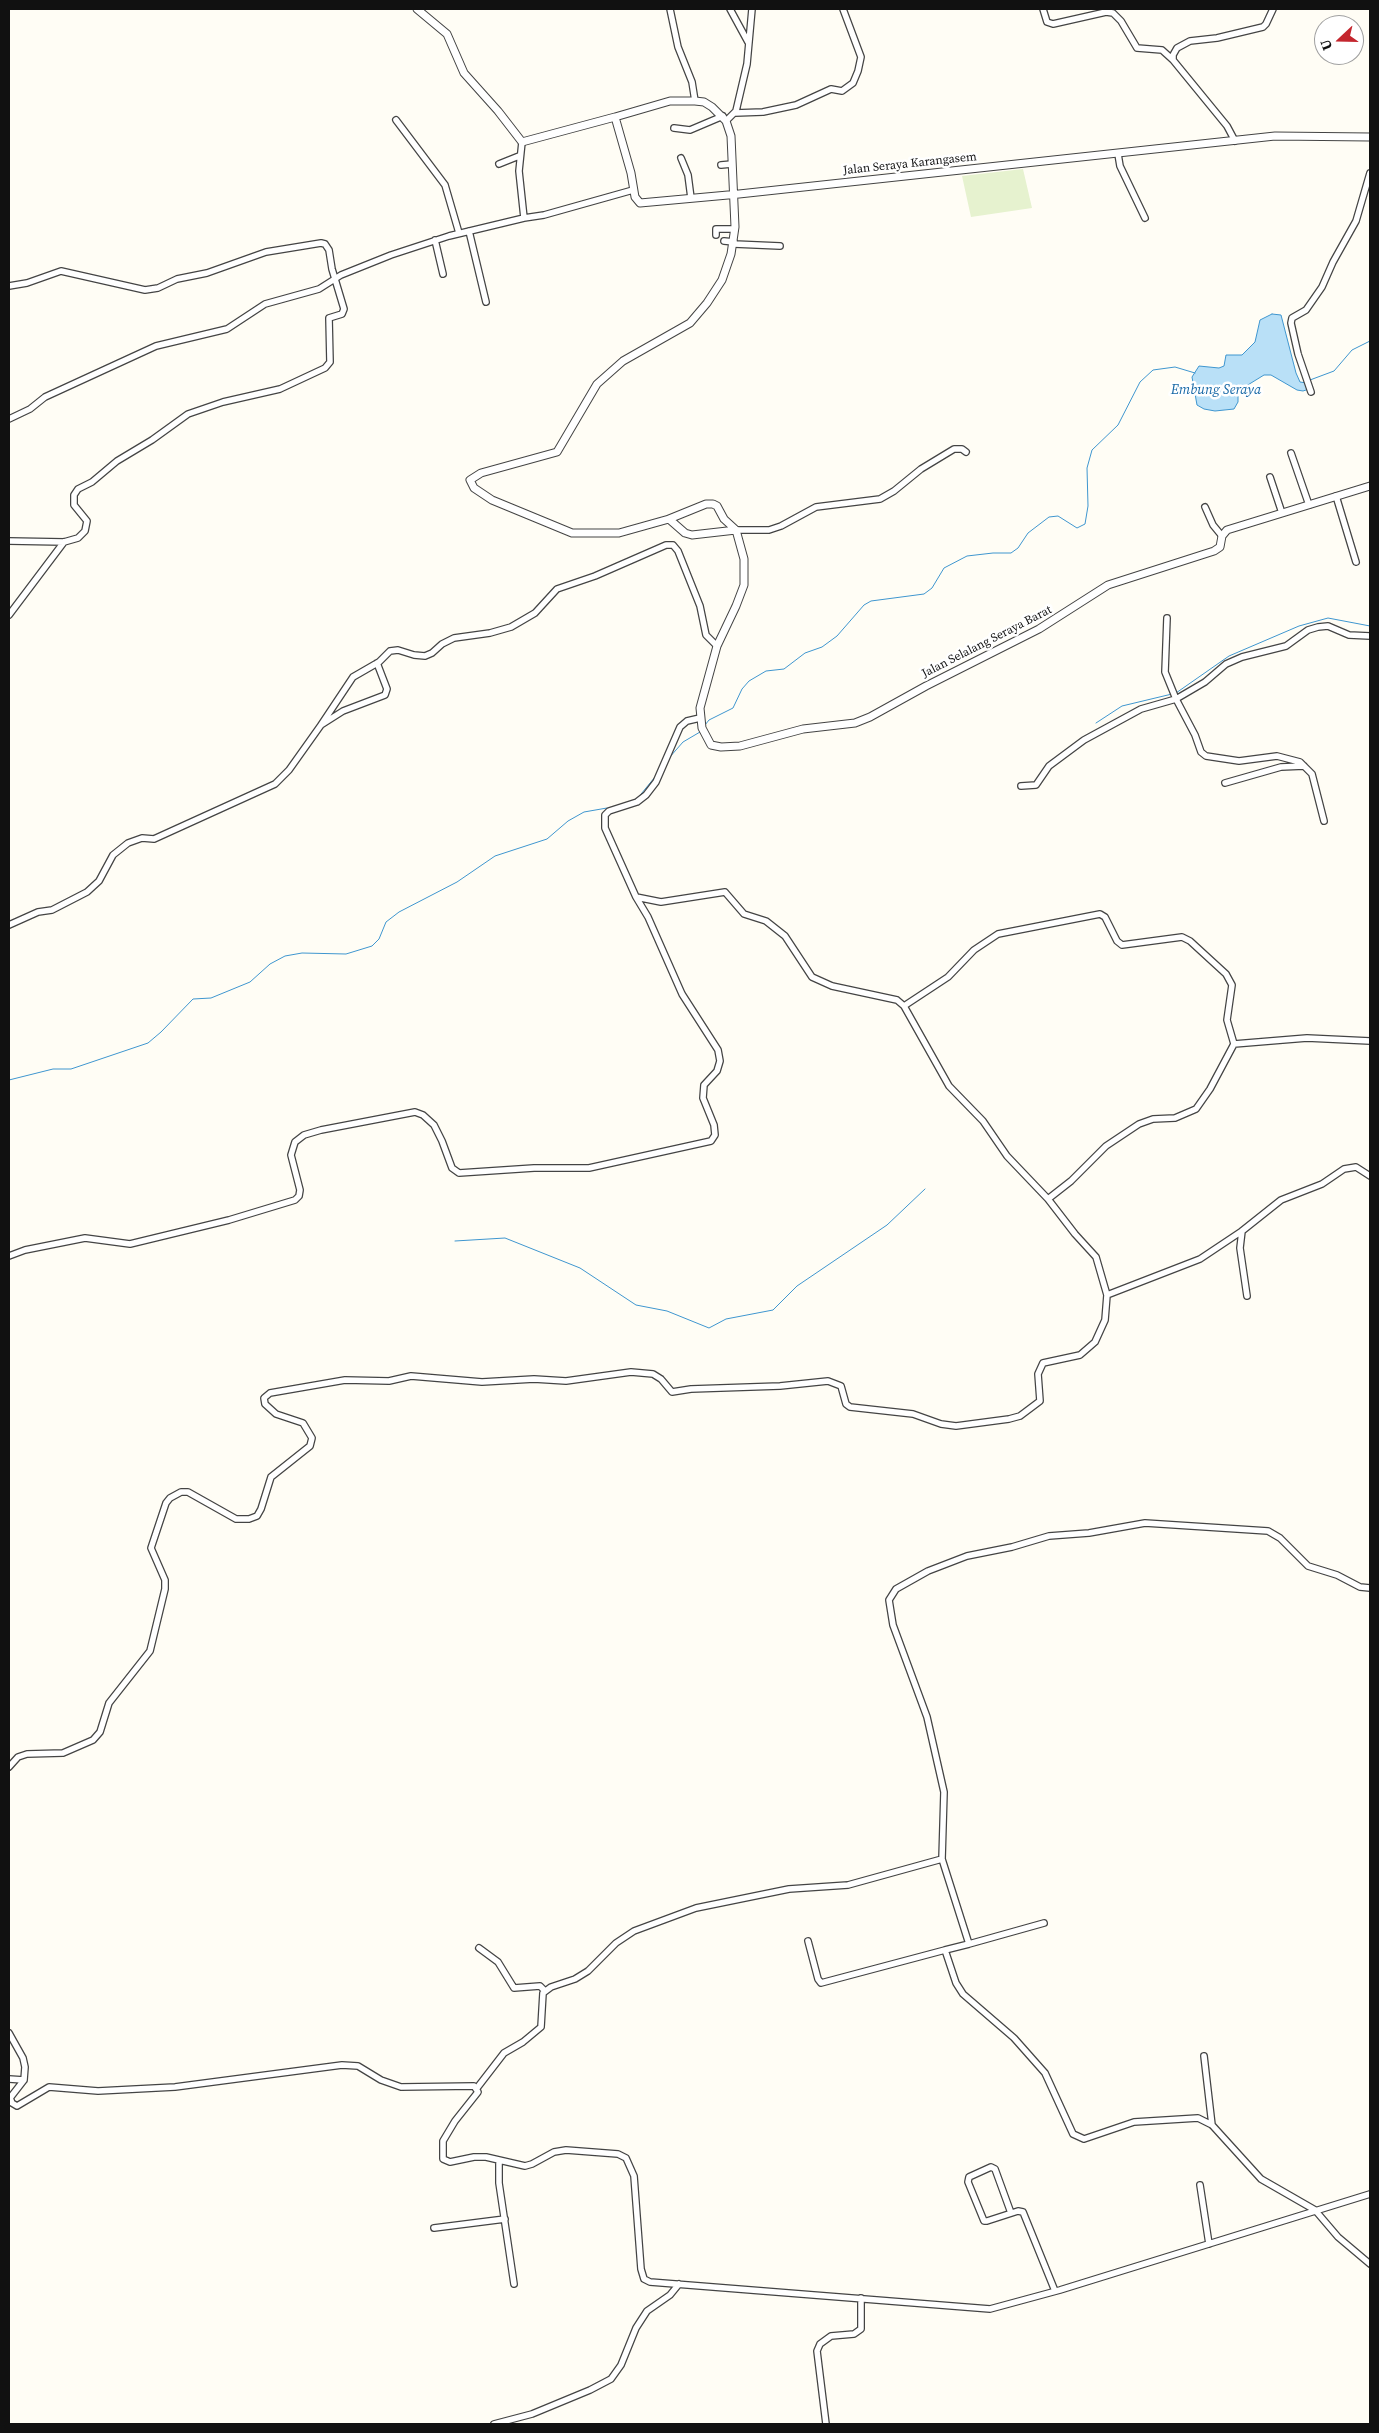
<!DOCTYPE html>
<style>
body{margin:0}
#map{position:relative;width:1379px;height:2433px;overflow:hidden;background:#fffdf5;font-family:"Source Serif 4",serif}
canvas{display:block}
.frame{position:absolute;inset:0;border:10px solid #111;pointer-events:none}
.north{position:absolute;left:1314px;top:15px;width:50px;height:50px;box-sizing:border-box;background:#fff;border:1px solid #a0a0a0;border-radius:50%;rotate:249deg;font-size:14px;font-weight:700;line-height:20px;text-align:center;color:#111}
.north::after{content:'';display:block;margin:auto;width:18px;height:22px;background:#c4262e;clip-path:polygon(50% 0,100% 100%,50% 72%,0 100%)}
</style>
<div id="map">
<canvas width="1379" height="2433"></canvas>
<div class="frame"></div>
<div class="north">U</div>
</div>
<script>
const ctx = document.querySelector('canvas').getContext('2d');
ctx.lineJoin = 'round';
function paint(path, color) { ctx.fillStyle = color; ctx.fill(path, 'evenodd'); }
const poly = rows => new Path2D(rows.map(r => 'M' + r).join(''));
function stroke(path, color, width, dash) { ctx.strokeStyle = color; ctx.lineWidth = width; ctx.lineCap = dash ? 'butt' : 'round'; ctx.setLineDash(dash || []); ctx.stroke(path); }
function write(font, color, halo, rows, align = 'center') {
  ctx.font = font + ' "Source Serif 4",serif'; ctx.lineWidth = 5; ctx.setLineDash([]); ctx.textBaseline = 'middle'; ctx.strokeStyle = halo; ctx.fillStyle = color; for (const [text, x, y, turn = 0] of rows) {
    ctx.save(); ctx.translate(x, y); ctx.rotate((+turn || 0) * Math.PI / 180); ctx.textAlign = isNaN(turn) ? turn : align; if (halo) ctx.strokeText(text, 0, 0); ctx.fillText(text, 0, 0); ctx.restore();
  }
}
paint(poly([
 [1023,169,1032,208,971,217,962,176]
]), '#e6f2cf');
const water = poly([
 [1272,314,1281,315,1296,373,1300,382,1307,383,1309,389,1303,391,1297,390,1271,375,1264,375,1238,391,1238,402,1234,409,1215,411,1204,409,1197,405,1192,377,1199,366,1219,368,1224,366,1226,355,1242,355,1255,342,1260,320,1272,314]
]);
paint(water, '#b9e0f7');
stroke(water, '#3f96cf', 1);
stroke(poly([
 [1310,380,1334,371,1352,350,1370,341],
 [1176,693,1229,656,1299,626,1328,618,1370,626],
 [1096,723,1122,706,1172,694],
 [705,725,709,720,733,708,742,689,749,681,766,671,784,669,805,653,822,647,837,636,864,605,871,601,924,594,932,588,944,568,967,556,993,553,1011,553,1018,548,1028,533,1049,517,1058,516,1077,528,1085,524,1088,506,1087,468,1092,450,1118,425,1140,382,1153,370,1175,367,1195,373],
 [669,758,683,742,700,732],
 [637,799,655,777],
 [9,1080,53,1069,71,1069,148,1043,161,1032,193,999,211,998,250,982,270,964,285,956,302,953,346,954,372,946,379,939,386,922,399,912,457,882,495,856,547,839,568,821,584,812,607,808],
 [455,1241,505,1238,580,1268,636,1305,667,1311,709,1328,726,1319,773,1310,797,1286,887,1225,925,1189]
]), '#3f96cf', 1);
const minor = poly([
 [670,9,678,47,692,82,695,101],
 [730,9,748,42],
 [1043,9,1047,22,1053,24,1106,12,1113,13,1121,21,1137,48,1162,50,1173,60],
 [735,113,763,112,796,105,831,89,842,91,853,83,858,71,861,57,843,9],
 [396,120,445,185,459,233],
 [726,121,736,111,747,64,752,9],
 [674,128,690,130,723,116],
 [1235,141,1227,126,1173,60,1173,55,1177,48,1190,41,1217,38,1263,27,1266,24,1273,9],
 [522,142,519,171,524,218],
 [1118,154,1120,166,1145,218],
 [681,158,688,175,691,198],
 [499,164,519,156],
 [721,165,732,164],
 [469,231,486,302],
 [716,235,716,229,735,229],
 [435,240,443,274],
 [724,241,734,242],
 [734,244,780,246],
 [9,286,27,283,61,271,145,290,158,288,177,279,207,273,266,252,321,243,325,244,329,250,332,269,344,309,342,314,329,318,330,362,325,368,280,389,223,402,188,414,152,440,117,461,92,482,78,489,74,495,74,505,87,521,85,531,78,538,64,542,9,541],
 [1311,392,1298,354,1291,323,1292,318,1306,310,1322,287,1333,262,1356,221,1370,173],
 [9,419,30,409,45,397,156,346,227,329,265,304,319,289,341,275,391,255,449,236,524,218,544,215,633,190],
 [1291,453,1309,505],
 [1270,477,1282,513],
 [1336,496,1356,562],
 [1205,507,1213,525,1222,536],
 [736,530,769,530,781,526,816,507,880,499,894,491,921,469,954,449,962,449,966,452],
 [9,615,64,542],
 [1167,618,1165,672,1176,699,1195,735,1201,752,1206,756,1239,761,1277,756,1300,762,1312,774,1324,821],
 [321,725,353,677,379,662,390,651,398,650,414,655,425,656,432,653,442,644,454,638,490,633,511,627,535,613,557,589,595,576,666,545,673,545,678,551,700,606,706,635,717,646],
 [1225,783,1281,767,1304,766],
 [1021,786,1036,785,1049,766,1084,740,1141,709,1176,699,1205,682,1226,664,1242,657,1286,646,1308,630,1318,627,1328,626,1349,635,1370,636],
 [9,925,38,912,52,910,87,892,99,881,113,855,128,843,142,838,154,839,275,784,289,770,321,725,343,711,385,695,387,689,377,663],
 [904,1006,948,977,974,950,998,934,1100,914,1105,917,1117,941,1122,945,1182,937,1190,941,1226,974,1232,985,1227,1020,1234,1044],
 [1048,1199,1071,1181,1106,1146,1139,1124,1153,1119,1175,1118,1196,1109,1210,1089,1234,1044,1307,1038,1370,1041],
 [1242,1231,1240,1248,1247,1296],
 [9,1256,25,1250,85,1238,130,1244,229,1220,295,1200,299,1196,300,1190,291,1155,295,1142,304,1135,321,1130,415,1112,423,1115,434,1125,442,1141,452,1168,459,1173,534,1168,589,1168,711,1141,715,1135,714,1125,703,1098,704,1085,717,1071,720,1061,718,1050,682,994,648,917,636,897],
 [1107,1295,1200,1259,1242,1231,1281,1200,1322,1184,1344,1169,1356,1167,1370,1176],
 [1370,1588,1360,1587,1337,1575,1308,1566,1280,1538,1268,1531,1145,1523,1089,1533,1049,1536,1012,1547,967,1556,928,1571,896,1589,889,1600,893,1625,927,1717,944,1792,942,1859,969,1944,945,1950,956,1983,963,1994,1014,2038,1045,2073,1073,2134,1084,2139,1134,2122,1198,2118,1212,2125,1261,2179,1315,2210,1338,2237,1370,2264],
 [9,1767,18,1757,27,1754,63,1753,93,1740,100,1732,109,1703,150,1651,165,1589,165,1580,151,1548,166,1503,170,1498,181,1492,188,1492,236,1519,249,1519,257,1516,261,1509,271,1477,310,1446,312,1438,303,1423,276,1414,265,1404,264,1398,270,1393,345,1380,389,1381,411,1376,482,1382,534,1379,566,1381,631,1372,653,1374,661,1379,672,1392,691,1389,780,1386,828,1381,841,1386,846,1404,850,1407,913,1414,941,1424,956,1426,1009,1419,1020,1416,1040,1401,1038,1374,1043,1363,1080,1355,1095,1342,1105,1320,1107,1295,1096,1257,1075,1234,1048,1199,1007,1156,983,1121,949,1086,904,1006,897,1000,832,986,812,977,785,936,766,921,744,914,725,892,661,902,636,897,605,828,605,815,609,811,637,802,646,795,656,782,680,727,687,721,700,718],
 [808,1941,818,1979,821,1983,945,1950],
 [969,1944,1044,1923],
 [479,1948,498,1962,514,1988,540,1986,545,1991],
 [9,2033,23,2058,25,2067,24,2080,10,2098,12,2103,17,2106,49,2087,98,2091,175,2087,342,2065,358,2066,381,2080,401,2087,474,2086,478,2092,455,2121,443,2141,443,2159,450,2162,474,2157,486,2157,525,2166,532,2164,554,2152,566,2150,618,2154,626,2158,634,2176,641,2269,644,2279,650,2282,990,2309,1060,2290,1370,2194],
 [1204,2056,1212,2125],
 [9,2079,24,2080],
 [477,2088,504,2053,523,2042,541,2027,543,1993,551,1987,575,1979,588,1971,616,1943,634,1931,696,1908,789,1889,848,1885,942,1859],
 [499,2161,499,2183,514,2284],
 [1200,2185,1209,2244],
 [1011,2213,995,2169,991,2167,969,2177,968,2182,984,2221,987,2221,1018,2211,1023,2212,1055,2291],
 [434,2228,505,2219],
 [494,2424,532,2414,590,2390,611,2379,621,2365,636,2328,647,2311,670,2295,679,2284],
 [826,2424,817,2351,820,2344,831,2336,854,2334,861,2329,861,2298]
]);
const tertiary = poly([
 [417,9,447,34,464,73,498,111,522,142,615,117,631,173,635,197,640,203,739,194,1275,136,1370,137],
 [615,117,670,101,695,101,704,102,712,107,726,121,731,136,735,227,731,254,722,280,707,303,690,323,623,361,597,384,557,452,481,473,470,480,474,488,492,500,572,533,619,533,669,519,685,533,692,535,736,530,744,559,744,585,736,606,717,646,700,708,702,728,711,745,721,747,740,746,803,729,855,723,870,717,926,686,1039,629,1108,585,1214,551,1220,547,1222,536,1227,530,1370,486],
 [669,519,706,504,713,504,717,506,724,519,736,530]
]);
stroke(minor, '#444', 8);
stroke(tertiary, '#444', 9);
stroke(minor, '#fff', 5.5);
stroke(tertiary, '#fff', 7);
write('12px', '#111', '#fff', [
 ["Jalan Seraya Karangasem",910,164,-6],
 ["Jalan Selalang Seraya Barat",987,642,-27]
]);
write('italic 14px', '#1768a6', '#fff', [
 ["Embung Seraya",1216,390]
]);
</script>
